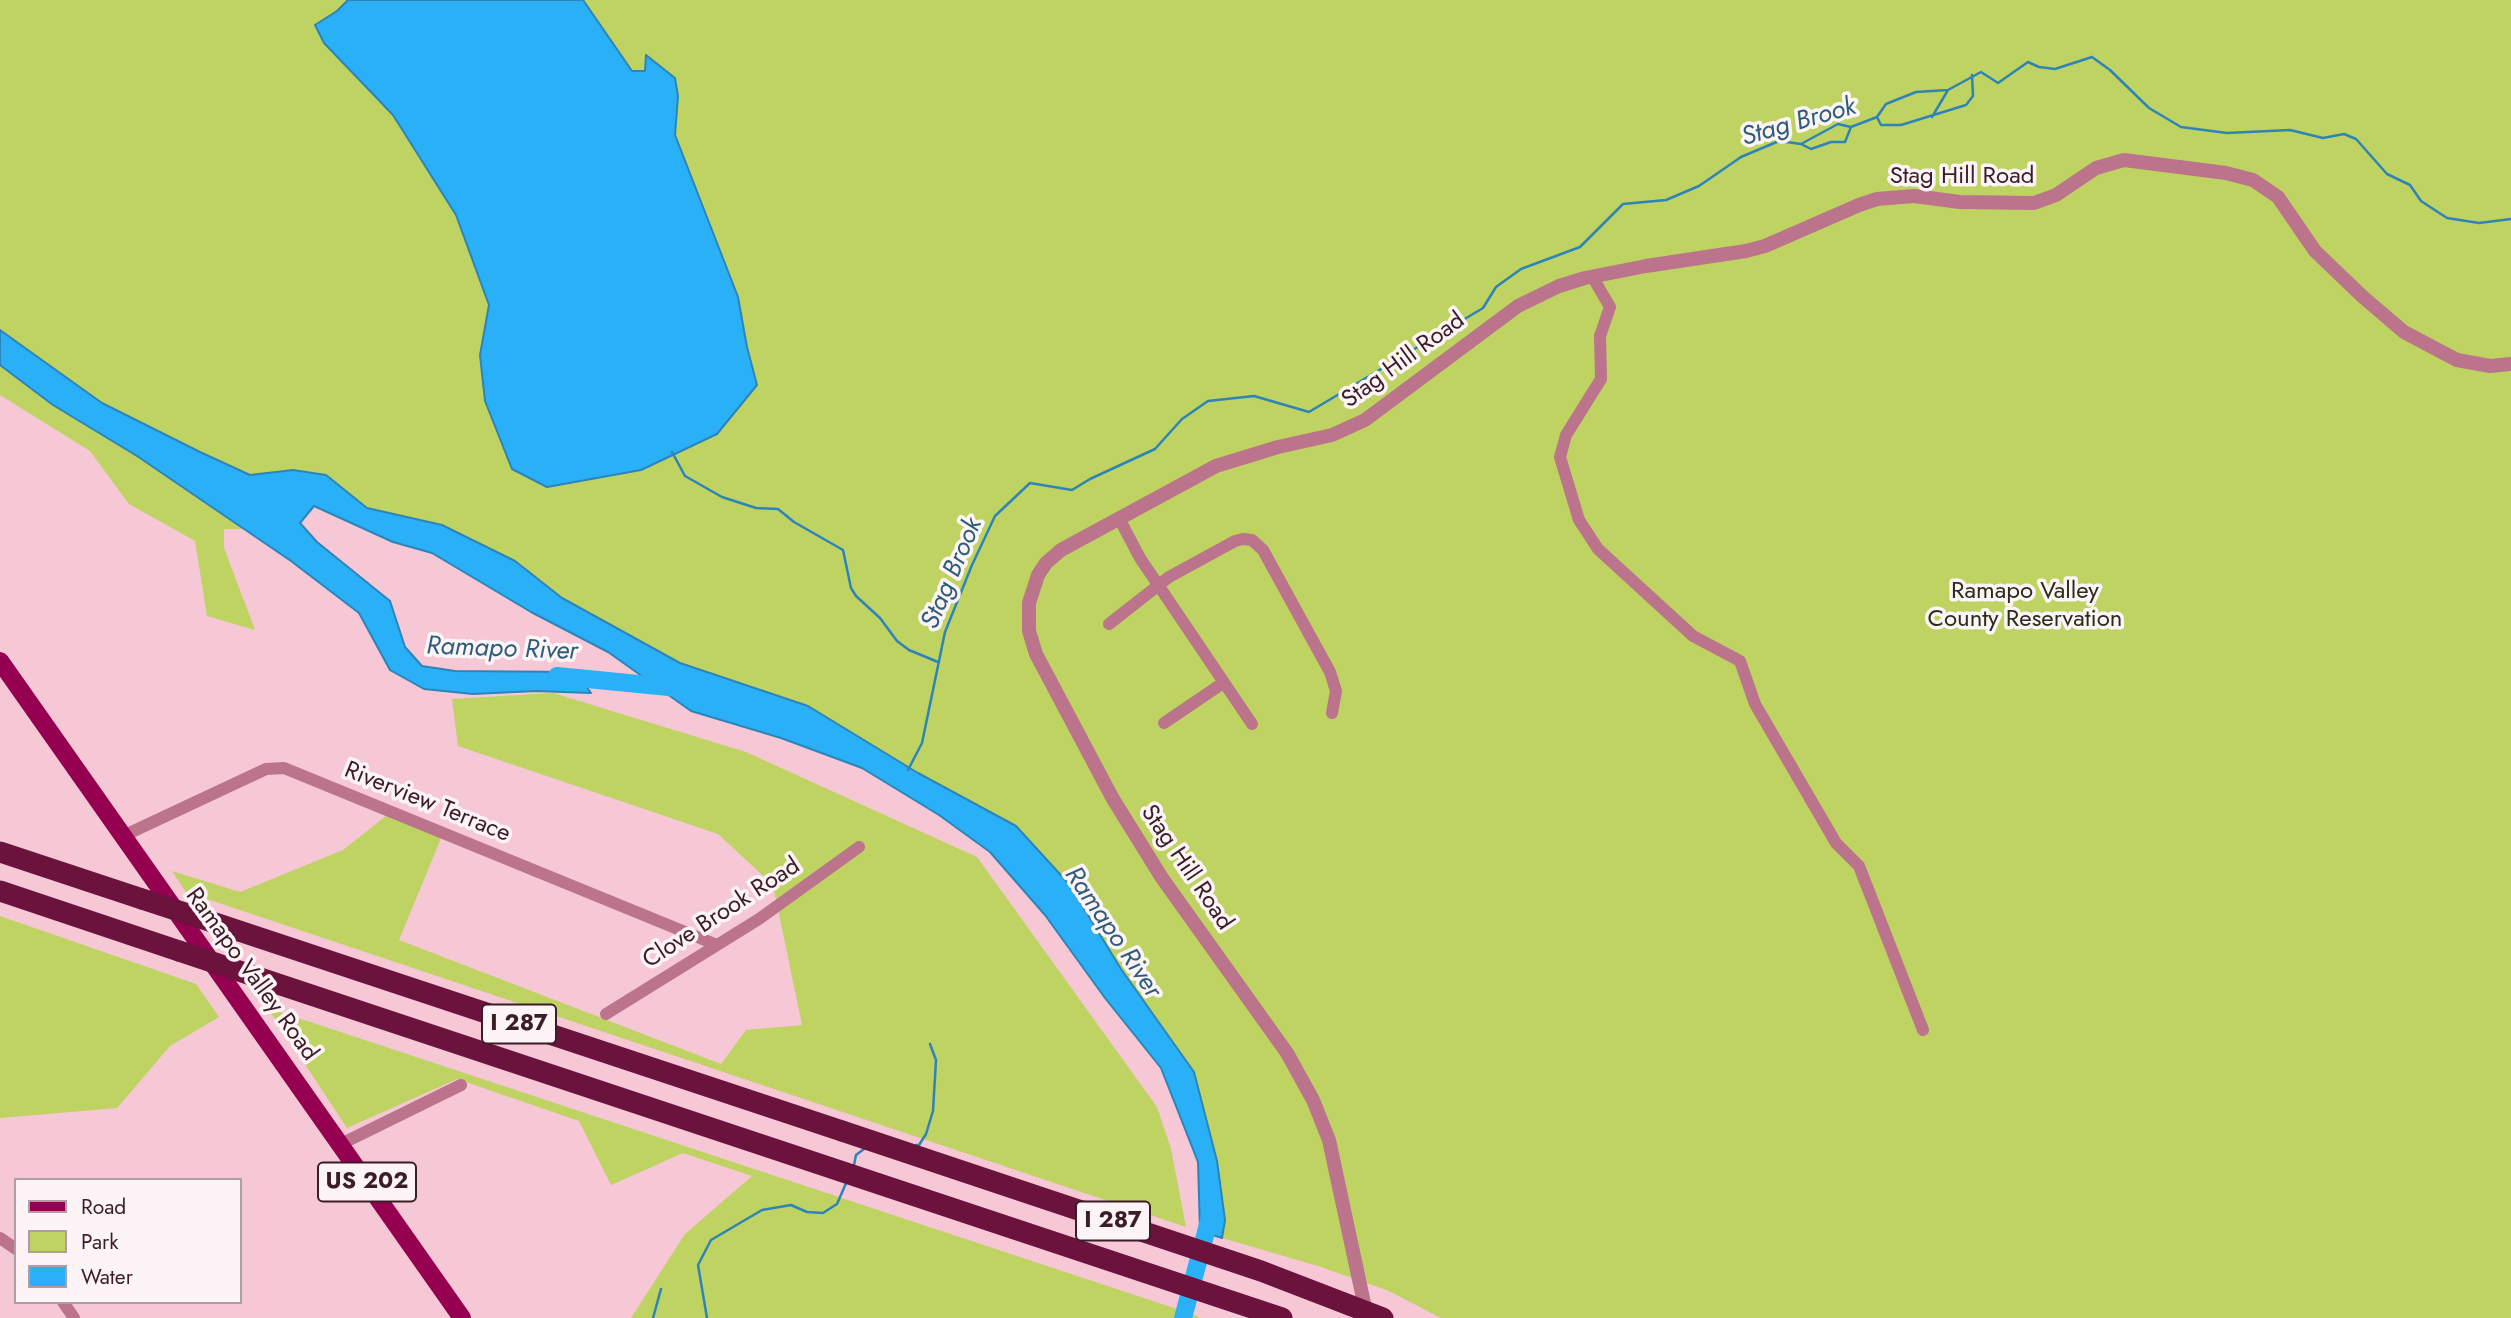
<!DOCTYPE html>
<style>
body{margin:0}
#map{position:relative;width:2511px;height:1318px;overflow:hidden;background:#f6c7d5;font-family:Jost,sans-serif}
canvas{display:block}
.legend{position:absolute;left:14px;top:1178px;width:228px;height:126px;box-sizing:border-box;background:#fcf4f6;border:2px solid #ae9ea3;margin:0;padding:9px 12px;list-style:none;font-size:21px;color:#3a1d27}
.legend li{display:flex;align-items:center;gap:14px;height:35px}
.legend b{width:35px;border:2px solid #ae9ea3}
</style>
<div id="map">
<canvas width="2511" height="1318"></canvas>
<ul class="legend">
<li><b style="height:9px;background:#950050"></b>Road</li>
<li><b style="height:19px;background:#bed361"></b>Park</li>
<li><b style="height:19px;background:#29b0f7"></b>Water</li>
</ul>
</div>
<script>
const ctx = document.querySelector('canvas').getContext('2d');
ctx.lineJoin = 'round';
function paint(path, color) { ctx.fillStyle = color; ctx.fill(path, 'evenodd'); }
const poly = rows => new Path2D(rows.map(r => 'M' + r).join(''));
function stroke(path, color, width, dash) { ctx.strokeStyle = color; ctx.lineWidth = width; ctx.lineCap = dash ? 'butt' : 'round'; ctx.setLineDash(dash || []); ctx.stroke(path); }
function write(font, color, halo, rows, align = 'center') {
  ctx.font = font + ' Jost,sans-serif'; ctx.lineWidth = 7; ctx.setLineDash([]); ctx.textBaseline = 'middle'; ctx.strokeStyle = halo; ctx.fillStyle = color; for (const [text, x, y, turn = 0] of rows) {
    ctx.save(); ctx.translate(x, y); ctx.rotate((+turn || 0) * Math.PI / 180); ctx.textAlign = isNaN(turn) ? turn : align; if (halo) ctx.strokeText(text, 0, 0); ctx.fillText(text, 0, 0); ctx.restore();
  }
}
paint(poly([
 [0,0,348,0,337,11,315,25,324,43,393,114,456,215,489,305,480,355,531,479,547,487,717,434,756,385,747,347,738,297,675,135,678,96,646,56,645,71,632,71,583,0,2511,0,2511,1318,1441,1318,1389,1291,1318,1266,1222,1238,1225,1220,1217,1161,1194,1072,1121,969,1069,884,1016,826,918,773,808,706,680,663,562,598,515,561,442,525,366,508,325,475,293,470,249,475,102,403,0,330],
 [0,365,53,405,137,456,243,529,224,529,224,548,255,630,207,616,195,541,129,504,90,451,0,395],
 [553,693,746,752,977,857,1157,1107,1171,1149,1186,1227,186,892,172,871,240,892,343,850,391,812,444,831,399,940,721,1064,746,1030,802,1025,773,885,718,834,458,746,452,699],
 [0,916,196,984,219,1017,170,1046,117,1108,0,1118],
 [268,1008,1195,1315,1200,1318,631,1318,685,1234,752,1176,683,1153,611,1185,579,1121,457,1079,347,1128]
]), '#bed361');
const water = poly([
 [348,0,583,0,632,71,645,71,646,55,675,78,678,96,675,135,738,297,747,347,757,385,717,434,641,470,547,487,512,469,485,401,480,355,489,305,456,215,393,115,324,43,315,25,337,11,348,0],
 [0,330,102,403,200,452,250,475,293,470,326,475,367,508,442,525,515,561,562,598,680,663,808,706,918,773,1016,826,1069,884,1121,969,1194,1072,1217,1161,1225,1220,1222,1238,1200,1231,1198,1162,1161,1068,1105,998,1045,915,990,852,939,815,862,768,781,738,691,711,608,652,531,612,432,553,393,542,314,506,300,523,317,542,390,601,405,647,422,666,455,671,576,672,591,693,536,691,473,694,424,689,390,670,359,613,291,561,137,456,53,405,0,365,0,330]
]);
paint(water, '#29b0f7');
stroke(water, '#2e84b9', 2);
stroke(poly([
 [1877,117,1881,125,1901,125,1966,105,1973,96,1972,75],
 [1932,117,1948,90],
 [1801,144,1811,149,1831,142,1845,142,1851,127],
 [672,452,685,476,722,497,756,508,778,509,794,522,843,550,851,588,856,596,880,618,897,641,909,650,938,662],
 [908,770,922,743,945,632,972,565,995,516,1030,483,1072,490,1090,479,1155,449,1182,419,1208,401,1254,396,1309,412,1483,308,1496,287,1521,269,1580,247,1623,204,1666,200,1699,186,1741,157,1779,141,1801,144,1838,124,1851,127,1877,117,1886,104,1916,92,1948,90,1981,72,1998,83,2028,62,2039,67,2055,69,2092,57,2110,70,2149,108,2181,127,2227,133,2290,130,2323,138,2344,134,2356,139,2387,174,2410,185,2421,201,2447,218,2479,223,2511,219],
 [916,1145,919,1145,926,1134,933,1111,936,1060,930,1044],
 [854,1165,856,1155,864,1149],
 [653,1318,661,1289],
 [707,1318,698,1265,711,1240,762,1210,791,1205,807,1212,823,1213,837,1204,847,1181]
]), '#2e84b9', 2.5);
stroke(poly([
 [557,676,679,688],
 [1183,1318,1210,1217,1210,1210]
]), '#29b0f7', 18);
stroke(poly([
 [1592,276,1610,307,1600,336,1601,379,1566,435,1560,457,1579,520,1598,549,1693,636,1740,661,1755,704,1836,843,1859,866,1923,1030],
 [1120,520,1140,558,1252,724],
 [1109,624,1169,577,1235,541,1243,539,1252,540,1263,550,1330,672,1336,691,1332,713],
 [1164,723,1223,683],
 [123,836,266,769,284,768,717,945],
 [606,1014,759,919,859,847],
 [341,1144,461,1085],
 [0,1238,16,1249],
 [63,1302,74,1318]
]), '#bb748c', 12);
stroke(poly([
 [1367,1317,1329,1140,1313,1100,1287,1053,1162,878,1113,799,1036,654,1029,631,1029,603,1038,575,1046,563,1061,550,1216,466,1278,447,1332,435,1365,420,1518,306,1559,286,1585,278,1646,266,1746,251,1765,246,1859,205,1877,199,1914,196,1960,202,2034,203,2056,195,2096,168,2124,160,2226,173,2253,180,2278,197,2315,251,2363,297,2404,332,2457,360,2490,366,2511,364]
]), '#bb748c', 14);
stroke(poly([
 [0,661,462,1318]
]), '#950050', 18);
stroke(poly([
 [0,852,142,899],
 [0,891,179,951],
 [197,917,842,1131],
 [233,969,1282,1318]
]), '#6b133c', 21);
stroke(poly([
 [142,899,197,917],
 [179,951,233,969],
 [842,1131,1261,1271,1383,1318]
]), '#6b133c', 21);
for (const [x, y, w] of [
 [519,1024,74],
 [367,1182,98],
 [1113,1221,74]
]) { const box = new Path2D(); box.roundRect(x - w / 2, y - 19.5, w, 39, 5); ctx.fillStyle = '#fcf4f6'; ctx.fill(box); stroke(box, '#3a1d27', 2); }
write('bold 23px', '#3a1d27', null, [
 ["I 287",519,1024],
 ["US 202",367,1182],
 ["I 287",1113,1221]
]);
write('24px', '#3a1d27', '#fcf4f6', [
 ["Stag Hill Road",1962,177],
 ["Stag Hill Road",1404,361,-36],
 ["Riverview Terrace",427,803,22],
 ["Stag Hill Road",1186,868,56],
 ["Clove Brook Road",722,914,-33],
 ["Ramapo Valley Road",251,975,54]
]);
write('24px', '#282c18', '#fcf4f6', [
 ["Ramapo Valley",2025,592],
 ["County Reservation",2025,620]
]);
write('italic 26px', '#2d5d7b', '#fcf4f6', [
 ["Stag Brook",1799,123,-16],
 ["Stag Brook",953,574,-67],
 ["Ramapo River",502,650,2],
 ["Ramapo River",1112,933,56]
]);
</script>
